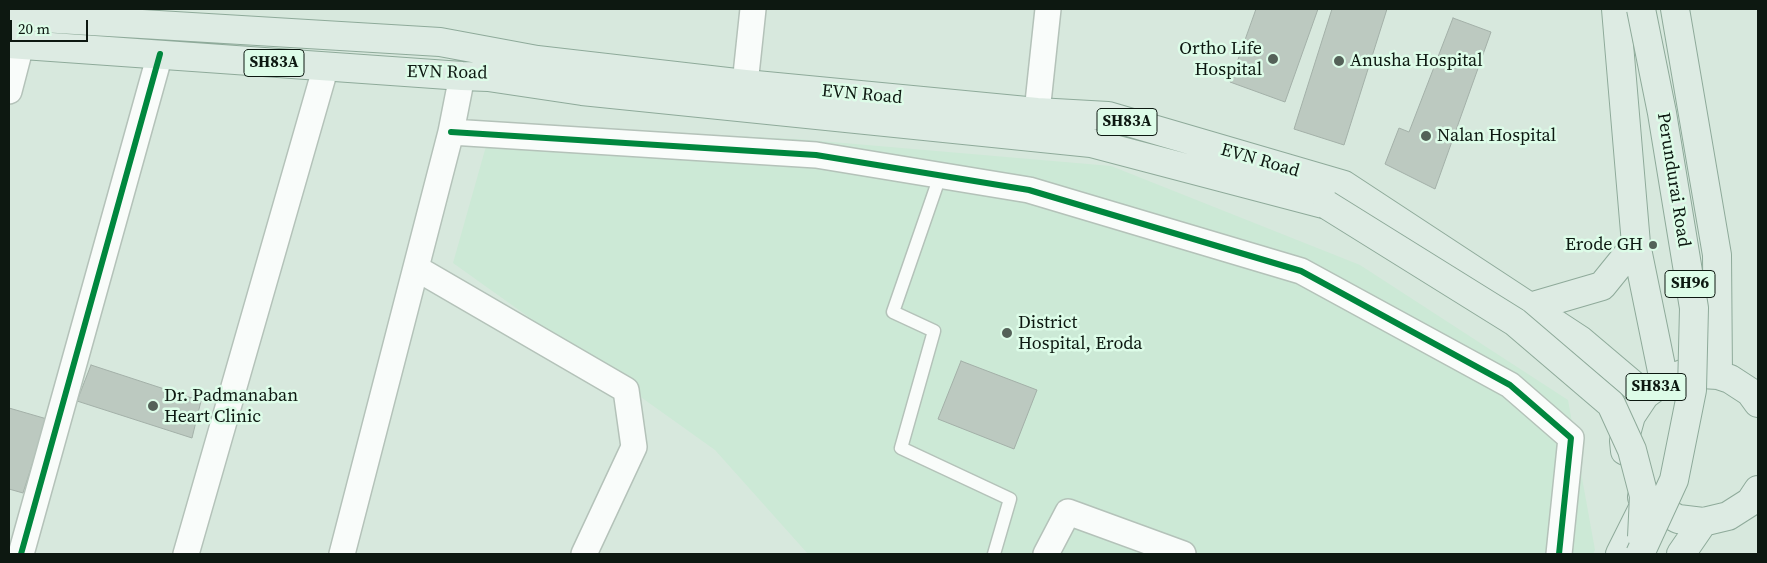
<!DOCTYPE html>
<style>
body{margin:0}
#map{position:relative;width:1767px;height:563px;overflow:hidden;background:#d7e8dd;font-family:"Source Serif 4",serif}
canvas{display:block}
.frame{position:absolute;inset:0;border:10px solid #0d1811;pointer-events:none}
.scale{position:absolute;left:10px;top:20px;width:78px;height:22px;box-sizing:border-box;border:2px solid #0d1811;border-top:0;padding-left:6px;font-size:15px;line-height:18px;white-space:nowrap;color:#0d1811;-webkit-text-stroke:4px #ddfce8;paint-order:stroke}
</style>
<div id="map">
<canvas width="1767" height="563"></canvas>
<div class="frame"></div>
<div class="scale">20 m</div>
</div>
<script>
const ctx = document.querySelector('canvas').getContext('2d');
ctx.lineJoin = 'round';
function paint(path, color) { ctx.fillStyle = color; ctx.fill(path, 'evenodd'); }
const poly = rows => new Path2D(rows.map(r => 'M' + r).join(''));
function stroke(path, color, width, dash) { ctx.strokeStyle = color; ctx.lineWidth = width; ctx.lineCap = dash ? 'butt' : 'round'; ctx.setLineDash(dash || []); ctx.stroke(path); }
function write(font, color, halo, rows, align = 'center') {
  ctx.font = font + ' "Source Serif 4",serif'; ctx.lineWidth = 5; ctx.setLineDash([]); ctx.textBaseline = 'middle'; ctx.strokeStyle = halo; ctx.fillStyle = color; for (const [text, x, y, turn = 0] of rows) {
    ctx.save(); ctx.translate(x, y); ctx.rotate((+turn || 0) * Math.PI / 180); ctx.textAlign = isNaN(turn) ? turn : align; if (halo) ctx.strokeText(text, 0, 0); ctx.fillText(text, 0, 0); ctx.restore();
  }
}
paint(poly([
 [492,125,797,139,1111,166,1360,265,1568,400,1595,550,1593,554,808,554,715,450,453,263]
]), '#cce9d6');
const building = poly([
 [1256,9,1318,9,1285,102,1230,82,1256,9],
 [1332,9,1387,9,1344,145,1294,129,1332,9],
 [1453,18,1491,32,1435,189,1385,164,1399,128,1409,132,1453,18],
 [961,361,1037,390,1014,449,938,419,961,361],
 [91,365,201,401,192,438,77,401,91,365],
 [9,408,47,419,23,493,9,489,9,408]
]);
paint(building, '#bcc9c0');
stroke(building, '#a3b0a8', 1);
const service = poly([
 [940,176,893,312,934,331,901,448,1010,499,994,554]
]);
const minor = poly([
 [745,84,753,9],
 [9,91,21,45],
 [1037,112,1048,9],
 [451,132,816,155,1029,190,1301,271,1510,385,1571,438,1559,554],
 [416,268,626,390,634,447,584,554],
 [21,554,160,54],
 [186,554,326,66],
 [342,554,451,132,462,76],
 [1046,554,1068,512,1183,554]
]);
const primary = poly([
 [1616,9,1636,244,1664,381],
 [1675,9,1717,255,1718,375],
 [9,16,440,42,537,60,745,84,1037,112,1108,116,1344,185,1580,340,1645,395],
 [9,44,462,76,488,77,505,71],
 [488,77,582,91,1091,143,1327,205],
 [1530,307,1602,286,1636,244],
 [1625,451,1624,441,1631,416,1645,395,1664,381,1685,373,1718,375,1730,379,1750,392,1758,403],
 [1642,497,1646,502,1678,519,1703,522,1728,516,1750,502,1758,490],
 [1620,554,1645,504],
 [1681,554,1703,522]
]);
stroke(service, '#b4c2b9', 15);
stroke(minor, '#b4c2b9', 28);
stroke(primary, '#8eaa9a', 30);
stroke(service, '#f9fcfa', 12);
stroke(minor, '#f9fcfa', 25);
stroke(primary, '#ddebe3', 28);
const primaryBridge = poly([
 [1327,205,1515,322,1611,404,1632,450,1644,496,1642,537],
 [1640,554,1674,480,1692,390,1694,308,1662,113,1641,9]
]);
stroke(primaryBridge, '#8eaa9a', 30, []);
stroke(primaryBridge, '#ddebe3', 28);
stroke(poly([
 [451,132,816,155,1029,190,1301,271,1510,385,1571,438,1559,554],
 [21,554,160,54]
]), '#00873e', 6);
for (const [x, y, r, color] of [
 [1273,59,6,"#546158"],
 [1339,61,6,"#546158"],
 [1426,136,6,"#546158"],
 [1653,245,5,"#546158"],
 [1007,333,6,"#546158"],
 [153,406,6,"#546158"]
]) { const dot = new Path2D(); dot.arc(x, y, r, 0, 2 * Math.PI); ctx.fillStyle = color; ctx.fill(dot); stroke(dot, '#ddfce8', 2); }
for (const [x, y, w] of [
 [274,63,60],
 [1127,122,60],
 [1690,284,50],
 [1656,387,60]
]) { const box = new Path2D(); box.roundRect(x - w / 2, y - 13.5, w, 27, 4); ctx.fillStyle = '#ddfce8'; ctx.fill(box); stroke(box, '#0d1811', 1); }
write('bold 16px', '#0d1811', null, [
 ["SH83A",274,63],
 ["SH83A",1127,122],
 ["SH96",1690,284],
 ["SH83A",1656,387]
]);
write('18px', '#0d1811', '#ddfce8', [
 ["Ortho Life",1262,49,"right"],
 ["Hospital",1262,70,"right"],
 ["Anusha Hospital",1350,61],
 ["Nalan Hospital",1437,136],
 ["Erode GH",1643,245,"right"],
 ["District",1018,323],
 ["Hospital, Eroda",1018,344],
 ["Dr. Padmanaban",164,396],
 ["Heart Clinic",164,417]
], 'left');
write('18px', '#0d1811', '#ddfce8', [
 ["EVN Road",447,73,1],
 ["EVN Road",862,95,5],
 ["EVN Road",1260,161,16],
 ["Perundurai Road",1673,180,81]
]);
</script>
